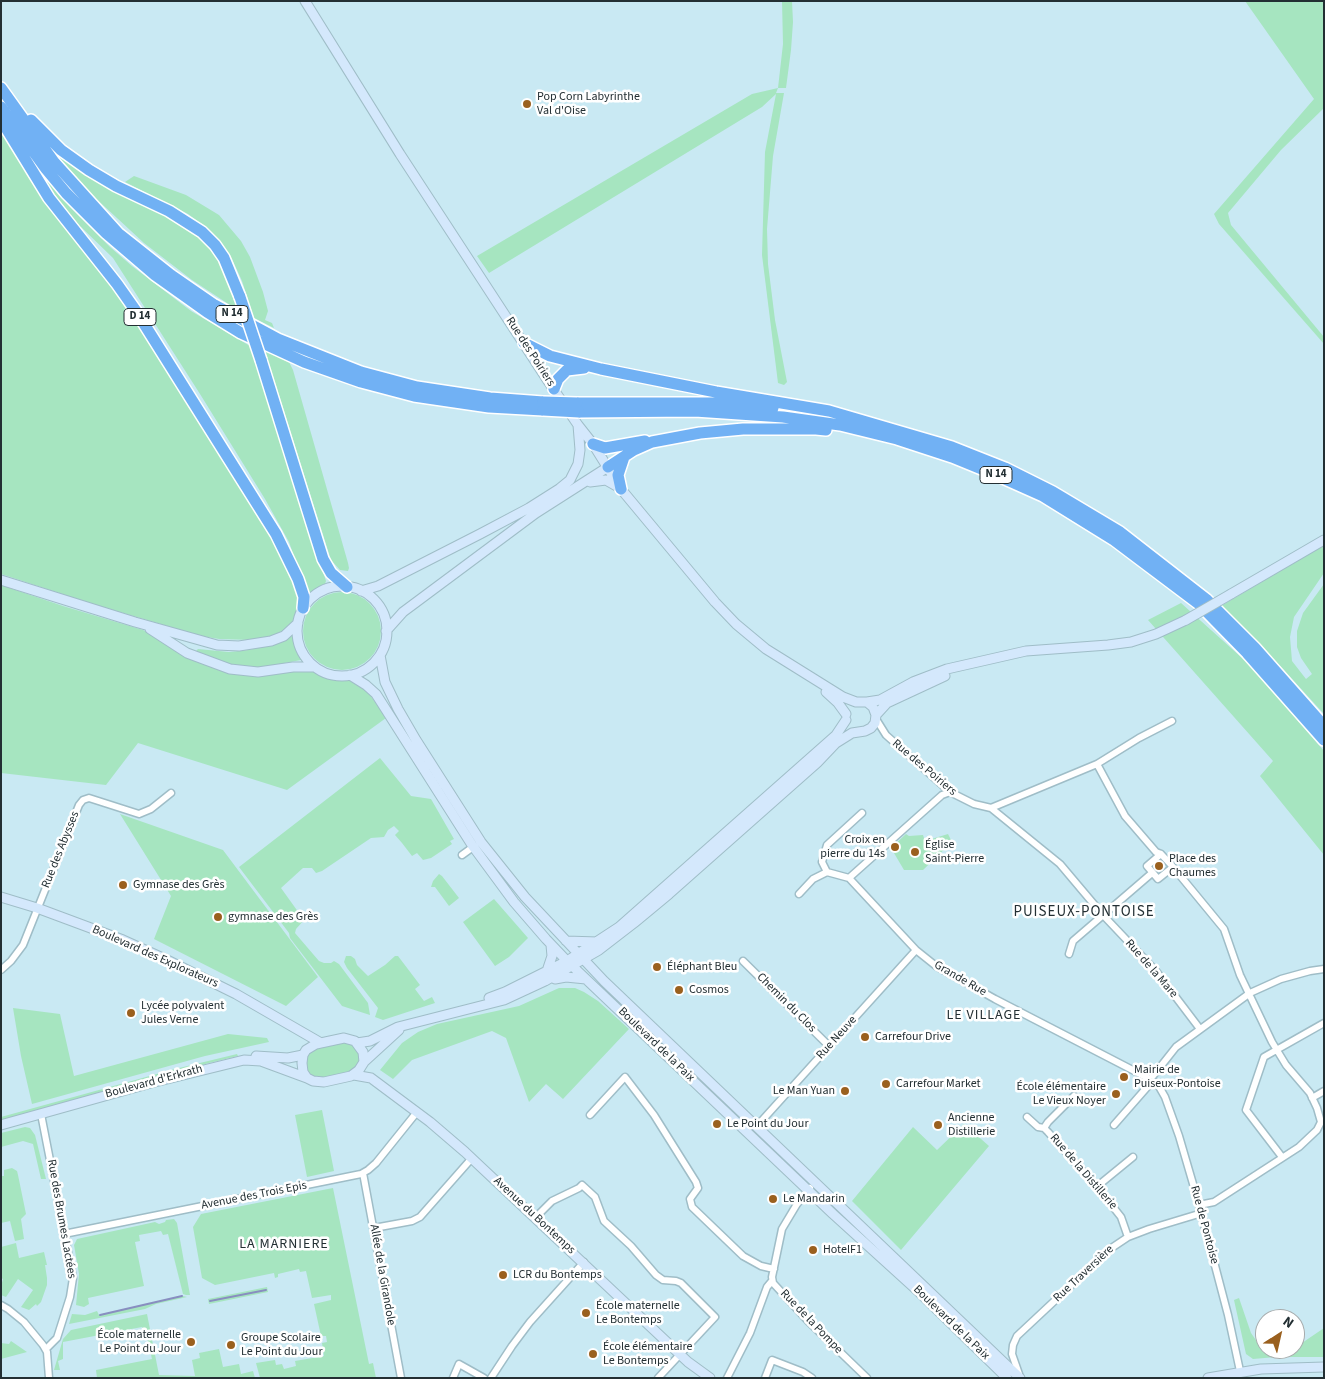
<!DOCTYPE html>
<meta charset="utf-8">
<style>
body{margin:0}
#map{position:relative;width:1325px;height:1379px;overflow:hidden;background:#c9e9f3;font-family:"Source Sans 3",sans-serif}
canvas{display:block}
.frame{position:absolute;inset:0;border:2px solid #232f33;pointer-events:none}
.north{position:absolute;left:1255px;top:1309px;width:50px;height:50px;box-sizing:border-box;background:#fff;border:1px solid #a7acad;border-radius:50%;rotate:35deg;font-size:14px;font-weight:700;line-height:20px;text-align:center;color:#232f33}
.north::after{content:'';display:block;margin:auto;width:18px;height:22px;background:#9a601e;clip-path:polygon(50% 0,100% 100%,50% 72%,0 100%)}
</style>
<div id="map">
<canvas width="1325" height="1379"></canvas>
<div class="frame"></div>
<div class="north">N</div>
</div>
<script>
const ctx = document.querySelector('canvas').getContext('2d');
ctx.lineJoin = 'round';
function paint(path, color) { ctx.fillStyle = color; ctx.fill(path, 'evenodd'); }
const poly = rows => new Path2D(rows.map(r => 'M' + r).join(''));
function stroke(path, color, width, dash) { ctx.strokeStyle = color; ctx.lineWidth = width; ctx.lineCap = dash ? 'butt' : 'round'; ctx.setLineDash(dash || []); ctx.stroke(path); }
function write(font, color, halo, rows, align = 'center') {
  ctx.font = font + ' "Source Sans 3",sans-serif'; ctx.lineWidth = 5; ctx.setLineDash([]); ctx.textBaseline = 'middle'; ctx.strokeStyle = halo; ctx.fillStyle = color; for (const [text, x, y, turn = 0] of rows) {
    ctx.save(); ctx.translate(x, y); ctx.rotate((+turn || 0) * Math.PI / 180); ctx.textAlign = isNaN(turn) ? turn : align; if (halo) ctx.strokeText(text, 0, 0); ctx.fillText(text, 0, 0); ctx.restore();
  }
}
paint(poly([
 [782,1,792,1,793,22,791,50,786,88,778,88,776,93,784,93,773,156,767,229,768,264,775,320,787,382,784,385,778,383,762,255,765,152,776,94,762,107,489,273,477,256,752,94,778,88,783,44],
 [1245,1,1324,1,1324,108,1281,150,1228,213,1231,225,1324,337,1324,344,1219,224,1214,214,1314,99],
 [1,131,45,201,109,278,157,351,222,460,269,531,286,562,300,595,299,608,295,618,286,629,274,635,252,640,219,639,201,636,93,604,1,574],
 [58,152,119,193,172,219,202,239,218,257,230,282,239,311,192,280,144,243,91,194,62,161,57,154],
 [35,166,71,208,110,247,132,266,191,311,250,346,265,389,326,581,325,584,308,596,289,542,265,499,200,394,113,258,81,227,76,226,58,202],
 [134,176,186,195,219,215,241,241,250,257,263,292,268,311,265,320,272,323,274,328,254,318,242,281,232,259,220,242,208,229,188,214,125,182],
 [265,351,289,362,293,370,348,563,349,568,348,571,340,570,331,560],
 [1324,545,1324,573,1294,617,1290,637,1292,661,1306,679,1312,674,1301,658,1297,647,1297,631,1303,613,1324,584,1324,714,1283,669,1221,606],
 [1,585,63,606,143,630,221,670,243,675,310,671,337,679,350,681,368,692,386,718,287,790,138,743,106,785,1,773],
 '303 631a39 39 0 1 1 78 0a39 39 0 1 1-78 0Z',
 [1181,603,1251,666,1324,751,1324,855,1260,776,1273,761,1148,620],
 [291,636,295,639,296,647,302,658,301,660,269,666,249,668,232,665,195,652,198,649,229,652,248,650,268,646],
 [380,758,411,796,431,799,454,839,450,841,452,844,431,858,423,860,417,853,412,856,402,843,395,835,399,831,394,826,388,830,384,837,371,838,322,871,316,873,312,868,303,868,281,888,304,920,296,929,295,933,319,961,324,963,331,963,334,961,339,964,368,1003,370,1015,342,1006,290,938,289,933,239,867],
 [120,814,223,850,318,977,286,1006,154,939,171,896],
 [906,834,909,836,923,835,925,841,948,834,952,842,923,870,904,870,891,848],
 [439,874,442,876,459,898,449,906,435,887,431,887,433,881],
 [494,899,528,938,509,957,495,966,463,922],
 [346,956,351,956,355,959,357,965,368,976,385,965,395,956,398,956,420,985,415,989,424,1001,432,997,435,1003,383,1020,375,1017,378,1008,347,968,344,962],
 [559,988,575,988,584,992,598,1001,629,1029,563,1099,546,1084,529,1102,506,1038,492,1031,412,1060,393,1079,380,1070,402,1043,418,1032,437,1024,519,1006],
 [13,1008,60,1014,74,1076,228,1034,267,1038,269,1042,205,1056,32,1104,21,1056],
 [349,1042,359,1050,361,1060,355,1071,320,1080,309,1074,305,1066,305,1060,310,1051,329,1044],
 [237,1054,238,1056,209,1063,1,1121,1,1117,175,1069],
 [322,1110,334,1171,307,1177,295,1115],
 [964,1124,989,1146,901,1250,852,1201,913,1127,937,1150],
 [25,1127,30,1128,35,1135,46,1179,41,1179,33,1144,23,1141,1,1147,1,1133],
 [12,1168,17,1171,18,1175,26,1214,21,1219,24,1239,15,1241,10,1221,1,1223,1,1176,4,1176,4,1170],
 [333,1188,369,1364,373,1363,376,1378,260,1378,256,1363,275,1360,276,1365,282,1364,284,1369,296,1366,295,1361,324,1356,322,1343,327,1342,326,1336,321,1336,314,1304,331,1300,331,1295,312,1298,306,1271,300,1272,299,1269,278,1274,278,1277,275,1278,274,1273,215,1285,202,1278,193,1227,201,1214],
 [174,1219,177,1223,190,1295,186,1295,183,1294,168,1234,163,1235,161,1231,139,1235,140,1241,135,1242,144,1286,88,1298,89,1304,84,1307,76,1305,79,1274,74,1245,77,1239,155,1222,159,1224,165,1222,166,1220],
 [16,1243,19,1258,44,1252,47,1265,45,1265,47,1278,47,1285,41,1302,37,1306,36,1304,29,1310,21,1307,33,1290,18,1279,6,1297,1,1295,1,1286,3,1279,1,1278,1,1247],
 [267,1287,268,1292,209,1304,208,1299],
 [183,1296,187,1297,156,1304,145,1309,69,1324,72,1314,85,1315,97,1311,99,1315],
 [1239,1298,1251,1333,1260,1346,1265,1349,1295,1349,1295,1339,1299,1345,1324,1328,1324,1357,1276,1357,1253,1359,1246,1354,1234,1300],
 [147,1314,159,1375,195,1376,192,1360,200,1358,199,1353,219,1349,223,1367,239,1364,241,1374,253,1371,255,1378,97,1378,96,1370,152,1359,146,1332,144,1332,142,1327,63,1342,63,1359,58,1361,60,1370,54,1370,63,1339,71,1330],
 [11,1341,27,1352,1,1359,1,1343,9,1344]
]), '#a6e5c0');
stroke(poly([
 [210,1301,266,1290],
 [100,1315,182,1296]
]), '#888ec0', 2);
const street = poly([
 [876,719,886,735,950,792,974,804,991,808,1060,864,1103,915,1156,971,1200,1029],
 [1097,764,1125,816,1156,852,1161,854,1173,867,1224,929,1240,975,1272,1042,1286,1065,1310,1093,1317,1108,1321,1122,1317,1130,1299,1147,1214,1202,1199,1205],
 [991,808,1097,764,1139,738,1172,721],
 [1161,854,1147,866,1158,879,1173,867],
 [462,855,473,847],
 [827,872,822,862,827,845,862,813],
 [849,878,916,950,936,966,995,999,1148,1078],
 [849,878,942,795,950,792],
 [799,894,813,879,827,872,849,878],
 [1069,954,1073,941,1152,873],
 [743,961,829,1046],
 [1,970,11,961,23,945,79,805,83,800,89,798,139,814,151,809,171,793],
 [1153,1076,1176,1047,1250,993,1281,979,1310,971,1324,969],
 [1157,1083,1165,1097,1179,1136,1198,1201,1228,1315,1240,1371],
 [1312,1098,1324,1091],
 [41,1114,73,1278,70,1297,57,1338,46,1349],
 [590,1115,625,1077,654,1115,696,1182,698,1188,690,1199,692,1207,743,1256,761,1266,774,1269],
 [1027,1117,1038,1127,1044,1128,1048,1132,1098,1188,1121,1217,1128,1237],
 [1114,1125,1149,1085],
 [757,1126,916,950],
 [1044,1128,1048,1122,1074,1096],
 [1282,1157,1246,1110,1264,1057,1324,1023],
 [363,1173,401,1378],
 [810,1188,797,1204,782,1229,772,1277,773,1283,808,1321,867,1378],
 [1098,1188,1100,1184,1133,1157],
 [536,1217,552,1201,579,1188,582,1185,595,1197,604,1221,631,1246,656,1275,663,1280,676,1281,681,1283,715,1317,658,1378],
 [374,1228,412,1221,420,1217,472,1158],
 [64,1234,361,1174,368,1170,376,1163,417,1112],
 [1,1305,8,1309,24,1322,43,1345,47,1352,49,1378],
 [1019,1374,1012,1354,1013,1345,1017,1336,1110,1249,1128,1237,1149,1229,1202,1213],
 [453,1378,459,1364,484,1378],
 [491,1378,512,1346,530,1322,584,1262],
 [727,1378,750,1333,767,1287,772,1281],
 [765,1378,772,1360,803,1372,812,1378]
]);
const secondary = poly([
 [305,1,400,154,548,381,578,425,593,444,621,489,715,602,736,624,766,649,843,697,856,702,867,702,880,700,913,682,947,669,1026,651,1108,645,1131,642,1156,634,1186,620],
 [590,482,606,480,620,488],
 [1,580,135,622,217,645,239,646,271,641,284,636,298,623],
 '297 631a45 45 0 1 1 90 0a45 45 0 1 1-90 0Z',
 [361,591,378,586,480,534,529,508,559,489,570,480,578,464,580,450,578,425],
 [1231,594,1324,540],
 [150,629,187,653,230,669,258,672,293,667,314,667],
 [386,631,403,612,536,513,608,467],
 [380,655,385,682,398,709,416,740,481,842,525,897,604,981,1020,1378],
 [350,675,366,685,376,694,472,845,514,902,546,939,567,961,833,1214,920,1293,1007,1378],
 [826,692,838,703,846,714],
 [876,715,887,703,945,676],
 [1,897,37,908,123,940,163,958,236,994,321,1043],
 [566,941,598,942],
 [547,971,552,956,551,945],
 [555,979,566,977,586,979],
 [489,998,505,992,567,961,619,927,836,735,846,720],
 [344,1038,355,1041,363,1052,364,1062,359,1070,351,1076,324,1082,313,1081,307,1078,303,1072,302,1063,303,1055,306,1050,316,1044,344,1038],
 [357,1043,370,1041,398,1027,504,1000,545,981,599,950,634,923,669,894,817,763,836,743,852,733,865,731,871,728,875,723,876,715,873,707,867,702],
 [256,1056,288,1058,303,1055],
 [364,1062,399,1030],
 [354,1075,371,1078,430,1122,465,1152,688,1362,710,1378],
 [1,1125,151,1083,244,1060,261,1061,307,1078],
 [1208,1378,1261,1369,1324,1367]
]);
const highway = poly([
 [1,88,54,162,118,233,171,275,213,304,278,339,361,372,417,387,490,398,543,402],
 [1,107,46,169,66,193,106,233,155,275,207,312,241,333,304,362,361,382,414,396,489,407,543,410],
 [1,120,49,198,117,284,136,311,276,534,298,579,304,597,303,608],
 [31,120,61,150,89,170,116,186,169,211,202,232,215,245,224,258,240,297],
 [524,343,550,356,601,369,716,392,829,411,952,447,1005,468,1053,492,1120,532,1206,599,1255,648,1324,726],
 [261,360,323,559,331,573,347,587],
 [554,389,558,379,567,370,584,368],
 [577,403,723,403,773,408],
 [579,412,695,411,783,417,840,425,897,439,952,457,996,475,1043,496,1114,540,1199,604,1247,653,1324,740],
 [593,444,605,448,645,441],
 [608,467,634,450,652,442,700,433,743,429,816,429,826,430],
 [621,489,618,475,624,457]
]);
stroke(street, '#9fbdc7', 9);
stroke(secondary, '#9fbdc7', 11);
stroke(highway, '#fff', 14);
stroke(street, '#fff', 6);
stroke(secondary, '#d4e8fc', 9);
stroke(highway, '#71b1f4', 11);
const secondaryBridge = poly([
 [1186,620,1231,594]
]);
const highwayBridge = poly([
 [240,297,261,360],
 [543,402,577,403],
 [543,410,579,412]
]);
stroke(secondaryBridge, '#9fbdc7', 11, []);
stroke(highwayBridge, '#fff', 14, []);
stroke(secondaryBridge, '#d4e8fc', 9);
stroke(highwayBridge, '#71b1f4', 11);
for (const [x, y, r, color] of [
 [527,104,5,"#9a601e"],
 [895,847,5,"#9a601e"],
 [915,852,5,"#9a601e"],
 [1159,866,5,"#9a601e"],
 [123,885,5,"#9a601e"],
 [218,917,5,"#9a601e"],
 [657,967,5,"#9a601e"],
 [679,990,5,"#9a601e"],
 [131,1013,5,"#9a601e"],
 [865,1037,5,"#9a601e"],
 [1124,1077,5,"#9a601e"],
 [886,1084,5,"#9a601e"],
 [845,1091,5,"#9a601e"],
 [1116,1094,5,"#9a601e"],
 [717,1124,5,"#9a601e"],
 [938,1125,5,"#9a601e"],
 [773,1199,5,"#9a601e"],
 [813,1250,5,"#9a601e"],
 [503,1275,5,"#9a601e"],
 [586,1313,5,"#9a601e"],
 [191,1342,5,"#9a601e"],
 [231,1345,5,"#9a601e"],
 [593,1354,5,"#9a601e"]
]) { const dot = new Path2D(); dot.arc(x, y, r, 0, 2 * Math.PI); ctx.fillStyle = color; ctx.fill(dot); stroke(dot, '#fff', 2); }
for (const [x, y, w] of [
 [232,314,32],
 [140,317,32],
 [996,475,32]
]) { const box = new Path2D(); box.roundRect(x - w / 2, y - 8.5, w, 17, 4); ctx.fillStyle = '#fff'; ctx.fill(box); stroke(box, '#232f33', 1); }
write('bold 11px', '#232f33', null, [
 ["N 14",232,314],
 ["D 14",140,317],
 ["N 14",996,475]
]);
write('12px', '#232f33', '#fff', [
 ["Pop Corn Labyrinthe",537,97],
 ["Val d'Oise",537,111],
 ["Croix en",885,840,"right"],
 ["pierre du 14s",885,854,"right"],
 ["Église",925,845],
 ["Saint-Pierre",925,859],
 ["Place des",1169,859],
 ["Chaumes",1169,873],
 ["Gymnase des Grès",133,885],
 ["gymnase des Grès",228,917],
 ["Éléphant Bleu",667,967],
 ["Cosmos",689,990],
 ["Lycée polyvalent",141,1006],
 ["Jules Verne",141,1020],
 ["Carrefour Drive",875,1037],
 ["Mairie de",1134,1070],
 ["Puiseux-Pontoise",1134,1084],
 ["Carrefour Market",896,1084],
 ["École élémentaire",1106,1087,"right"],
 ["Le Vieux Noyer",1106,1101,"right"],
 ["Le Man Yuan",835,1091,"right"],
 ["Ancienne",948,1118],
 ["Distillerie",948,1132],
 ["Le Point du Jour",727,1124],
 ["Le Mandarin",783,1199],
 ["HotelF1",823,1250],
 ["LCR du Bontemps",513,1275],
 ["École maternelle",596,1306],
 ["Le Bontemps",596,1320],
 ["École maternelle",181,1335,"right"],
 ["Le Point du Jour",181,1349,"right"],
 ["Groupe Scolaire",241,1338],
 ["Le Point du Jour",241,1352],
 ["École élémentaire",603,1347],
 ["Le Bontemps",603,1361]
], 'left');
write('12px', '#232f33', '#fff', [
 ["Rue des Poiriers",530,352,57],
 ["Rue des Poiriers",924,768,40],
 ["Rue des Abysses",61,850,-68],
 ["Boulevard des Explorateurs",155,957,24],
 ["Rue de la Mare",1151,969,49],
 ["Grande Rue",960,979,30],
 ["Chemin du Clos",786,1003,45],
 ["Rue Neuve",837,1038,-48],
 ["Boulevard de la Paix",656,1045,44],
 ["Boulevard d'Erkrath",154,1082,-15],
 ["Rue de la Distillerie",1083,1172,49],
 ["Avenue des Trois Epis",254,1196,-11],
 ["Avenue du Bontemps",534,1216,43],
 ["Rue des Brumes Lactées",61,1219,80],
 ["Rue de Pontoise",1204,1225,75],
 ["Rue Traversière",1084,1274,-43],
 ["Allée de la Girandole",382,1275,80],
 ["Rue de la Pompe",811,1322,46],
 ["Boulevard de la Paix",951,1323,44]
]);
ctx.letterSpacing = '1px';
write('14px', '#232f33', '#fff', [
 ["LE VILLAGE",984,1016],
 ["LA MARNIERE",284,1245]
]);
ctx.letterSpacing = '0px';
ctx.letterSpacing = '1px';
write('15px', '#232f33', '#fff', [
 ["PUISEUX-PONTOISE",1084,913]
]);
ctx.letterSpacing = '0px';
</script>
